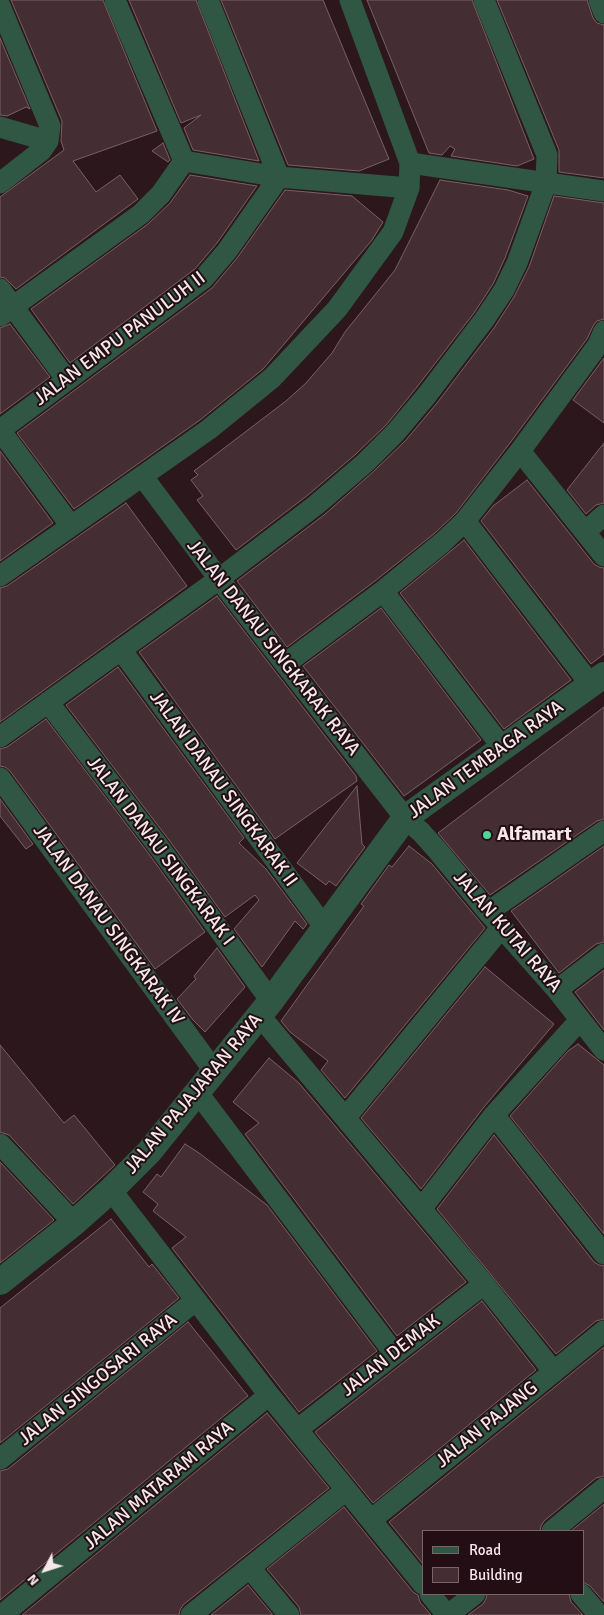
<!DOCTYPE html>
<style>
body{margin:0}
#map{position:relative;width:604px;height:1615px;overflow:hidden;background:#2c171d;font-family:Signika,sans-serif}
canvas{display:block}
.legend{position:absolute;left:422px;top:1530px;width:162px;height:65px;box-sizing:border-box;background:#220e14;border:1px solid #77656a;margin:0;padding:6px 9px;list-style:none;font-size:15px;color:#f6e7ea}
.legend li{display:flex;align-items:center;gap:10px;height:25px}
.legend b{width:25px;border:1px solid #77656a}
.north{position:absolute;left:20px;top:1545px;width:50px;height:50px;-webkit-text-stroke:4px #220e14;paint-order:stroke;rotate:230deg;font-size:14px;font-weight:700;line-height:20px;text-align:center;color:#f6e7ea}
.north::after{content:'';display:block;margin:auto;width:18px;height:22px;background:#f6e7ea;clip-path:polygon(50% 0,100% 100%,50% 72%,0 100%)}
</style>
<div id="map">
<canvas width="604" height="1615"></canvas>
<ul class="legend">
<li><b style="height:6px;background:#2f5743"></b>Road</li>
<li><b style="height:14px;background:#442e34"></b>Building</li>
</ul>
<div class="north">N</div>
</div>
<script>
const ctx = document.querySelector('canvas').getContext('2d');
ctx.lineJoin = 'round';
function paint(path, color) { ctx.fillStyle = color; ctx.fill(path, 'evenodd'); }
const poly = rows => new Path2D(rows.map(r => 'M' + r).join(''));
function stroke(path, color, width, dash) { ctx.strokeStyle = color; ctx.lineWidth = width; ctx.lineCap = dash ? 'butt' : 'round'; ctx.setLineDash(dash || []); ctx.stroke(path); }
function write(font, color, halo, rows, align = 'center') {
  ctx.font = font + ' Signika,sans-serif'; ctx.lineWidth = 4; ctx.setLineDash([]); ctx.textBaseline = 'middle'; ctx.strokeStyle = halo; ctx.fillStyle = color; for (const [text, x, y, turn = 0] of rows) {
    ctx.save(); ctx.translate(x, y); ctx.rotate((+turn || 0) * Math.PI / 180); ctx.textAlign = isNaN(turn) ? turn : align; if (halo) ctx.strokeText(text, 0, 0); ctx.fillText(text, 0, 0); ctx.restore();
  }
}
const building = poly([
 [11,0,103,0,157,131,73,161,96,192,120,175,138,199,16,289,5,278,0,277,0,197,64,150,61,141,62,121,11,0],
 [129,0,196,0,259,161,193,150,184,128,201,115,181,123,129,0],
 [221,0,323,0,389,159,359,171,288,165,221,0],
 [367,0,472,0,534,159,517,166,451,156,455,149,450,146,442,155,429,153,367,0],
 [497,0,587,0,593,18,597,23,604,25,604,178,559,172,559,150,497,0],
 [0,38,30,109,26,107,7,116,0,115,0,38],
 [163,143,170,160,168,162,152,151,163,143],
 [190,175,257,186,217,243,195,269,70,363,31,309,148,224,170,203,190,175],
 [440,180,508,190,528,196,505,258,493,284,474,313,417,387,387,424,356,454,308,495,236,550,197,500,203,496,191,480,198,475,194,471,286,401,306,383,332,353,345,332,395,270,440,180],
 [285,190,352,196,383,222,372,240,263,369,200,420,74,509,17,433,212,288,237,258,285,190],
 [554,196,604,203,604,319,597,321,593,326,587,339,510,443,456,513,435,533,375,581,287,647,237,581,324,515,373,472,406,440,437,403,494,328,514,297,529,267,554,196],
 [10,324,50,377,0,414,0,328,10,324],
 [604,358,604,423,573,400,604,358],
 [604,443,604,503,596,505,586,514,567,490,604,443],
 [0,451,53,523,0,561,0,451],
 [527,480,594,564,599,567,604,568,604,654,591,664,481,521,493,506,527,480],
 [126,503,187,586,0,722,0,588,7,586,126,503],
 [464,540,571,680,504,729,400,593,464,540],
 [217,596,356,776,357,781,275,839,139,652,217,596],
 [381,608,481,740,404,796,303,666,381,608],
 [118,667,244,838,239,843,266,869,307,924,303,929,295,921,262,967,234,929,259,900,255,895,225,917,169,840,66,705,118,667],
 [604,707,604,819,597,821,490,895,438,833,604,707],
 [46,719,149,854,205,932,155,969,10,771,5,767,0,766,0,749,7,747,46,719],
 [357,786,362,844,365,847,336,886,329,881,326,885,297,863,357,786],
 [0,799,33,844,26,849,0,816,0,799],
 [409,846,432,864,485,928,345,1098,321,1070,328,1061,290,1032,281,1021,364,906,361,904,389,865,392,867,409,846],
 [604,846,604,942,596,944,559,973,511,911,604,846],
 [217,948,245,987,205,1032,193,1020,177,999,196,979,194,976,217,948],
 [485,967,554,1024,484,1107,421,1189,361,1118,485,967],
 [604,970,604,1030,575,992,604,970],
 [578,1044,604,1065,604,1234,510,1116,568,1051,578,1044],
 [0,1045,64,1123,74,1115,115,1165,73,1204,9,1135,0,1132,0,1045],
 [269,1058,299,1083,466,1282,397,1336,245,1134,259,1123,233,1102,269,1058],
 [494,1135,594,1262,599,1265,604,1266,604,1319,596,1321,556,1354,437,1209,494,1135],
 [185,1144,199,1153,267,1205,377,1351,299,1412,172,1248,186,1237,153,1211,158,1204,143,1192,157,1174,161,1177,185,1144],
 [0,1162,54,1220,0,1263,0,1162],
 [111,1219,149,1267,152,1264,179,1298,0,1443,0,1308,111,1219],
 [482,1301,536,1370,373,1503,315,1432,482,1301],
 [188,1322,248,1396,0,1600,0,1471,8,1469,188,1322],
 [604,1347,604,1476,596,1478,544,1521,541,1526,540,1531,423,1531,423,1564,389,1522,604,1347],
 [267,1413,329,1488,183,1605,180,1610,179,1615,22,1615,267,1413],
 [604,1504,604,1602,590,1586,583,1582,583,1531,571,1531,604,1504],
 [344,1507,413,1592,418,1595,420,1602,431,1615,301,1615,299,1607,267,1569,344,1507],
 [248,1585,273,1615,211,1615,248,1585],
 [487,1594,569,1594,571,1602,583,1615,468,1615,483,1604,486,1599,487,1594]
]);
paint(building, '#442e34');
stroke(building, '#7a6066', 1);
stroke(poly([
 [599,0,604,13],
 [0,6,50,126,48,141,41,151,0,183],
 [0,127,48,141],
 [184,161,279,177,409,188],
 [410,163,604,191],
 [0,289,67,380],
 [0,316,141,214,161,194,184,161,115,0],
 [0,430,204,278,227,251,279,177,208,0],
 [0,430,71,526],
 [520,451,604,556],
 [143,477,219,579,405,818,421,832,438,851,488,912,557,990,604,1050],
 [465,521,591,685],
 [585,532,604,515],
 [0,576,208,430,272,378,337,309,393,232,409,188,410,163,350,0],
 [383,591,502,747],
 [122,651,325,928],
 [285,664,383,591,443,542,465,521,520,451,598,345,604,331],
 [48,702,159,847,271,1001],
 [0,737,219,579,316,505,365,463,396,432,427,395,484,320,504,290,517,263,546,183,547,155,484,0],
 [0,778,215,1072],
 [488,912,604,831],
 [557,990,604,954],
 [260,1016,484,1284,554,1372],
 [198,1093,394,1353],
 [494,1115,604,1254],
 [346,1117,501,928],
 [0,1144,74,1223],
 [111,1190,269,1395,423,1584],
 [421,1209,494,1115,580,1020],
 [298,1429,484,1284],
 [0,1459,196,1300],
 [371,1520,604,1331],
 [552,1531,604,1488],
 [250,1568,289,1615],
 [430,1594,447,1615],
 [581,1594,599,1615],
 [2,1615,269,1395],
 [191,1615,346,1490],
 [448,1615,475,1594]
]), '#2f5743', 21);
stroke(poly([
 [0,1282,74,1223,111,1190,149,1152,271,1001,405,818,604,675]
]), '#2f5743', 26);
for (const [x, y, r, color] of [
 [487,835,5,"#52d397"]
]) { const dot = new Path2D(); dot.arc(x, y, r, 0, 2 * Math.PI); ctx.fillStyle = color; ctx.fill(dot); stroke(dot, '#220e14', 2); }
write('19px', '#f6e7ea', '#220e14', [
 ["JALAN EMPU PANULUH II",120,339,-37],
 ["JALAN DANAU SINGKARAK RAYA",273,648,52],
 ["JALAN TEMBAGA RAYA",486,760,-36],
 ["JALAN DANAU SINGKARAK II",223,789,54],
 ["JALAN DANAU SINGKARAK I",160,851,53],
 ["JALAN DANAU SINGKARAK IV",108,925,54],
 ["JALAN KUTAI RAYA",507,932,49],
 ["JALAN PAJAJARAN RAYA",194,1094,-50],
 ["JALAN DEMAK",391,1356,-38],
 ["JALAN SINGOSARI RAYA",98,1380,-39],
 ["JALAN PAJANG",487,1425,-39],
 ["JALAN MATARAM RAYA",159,1486,-40]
]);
write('bold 19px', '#f6e7ea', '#220e14', [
 ["Alfamart",497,835]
], 'left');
</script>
